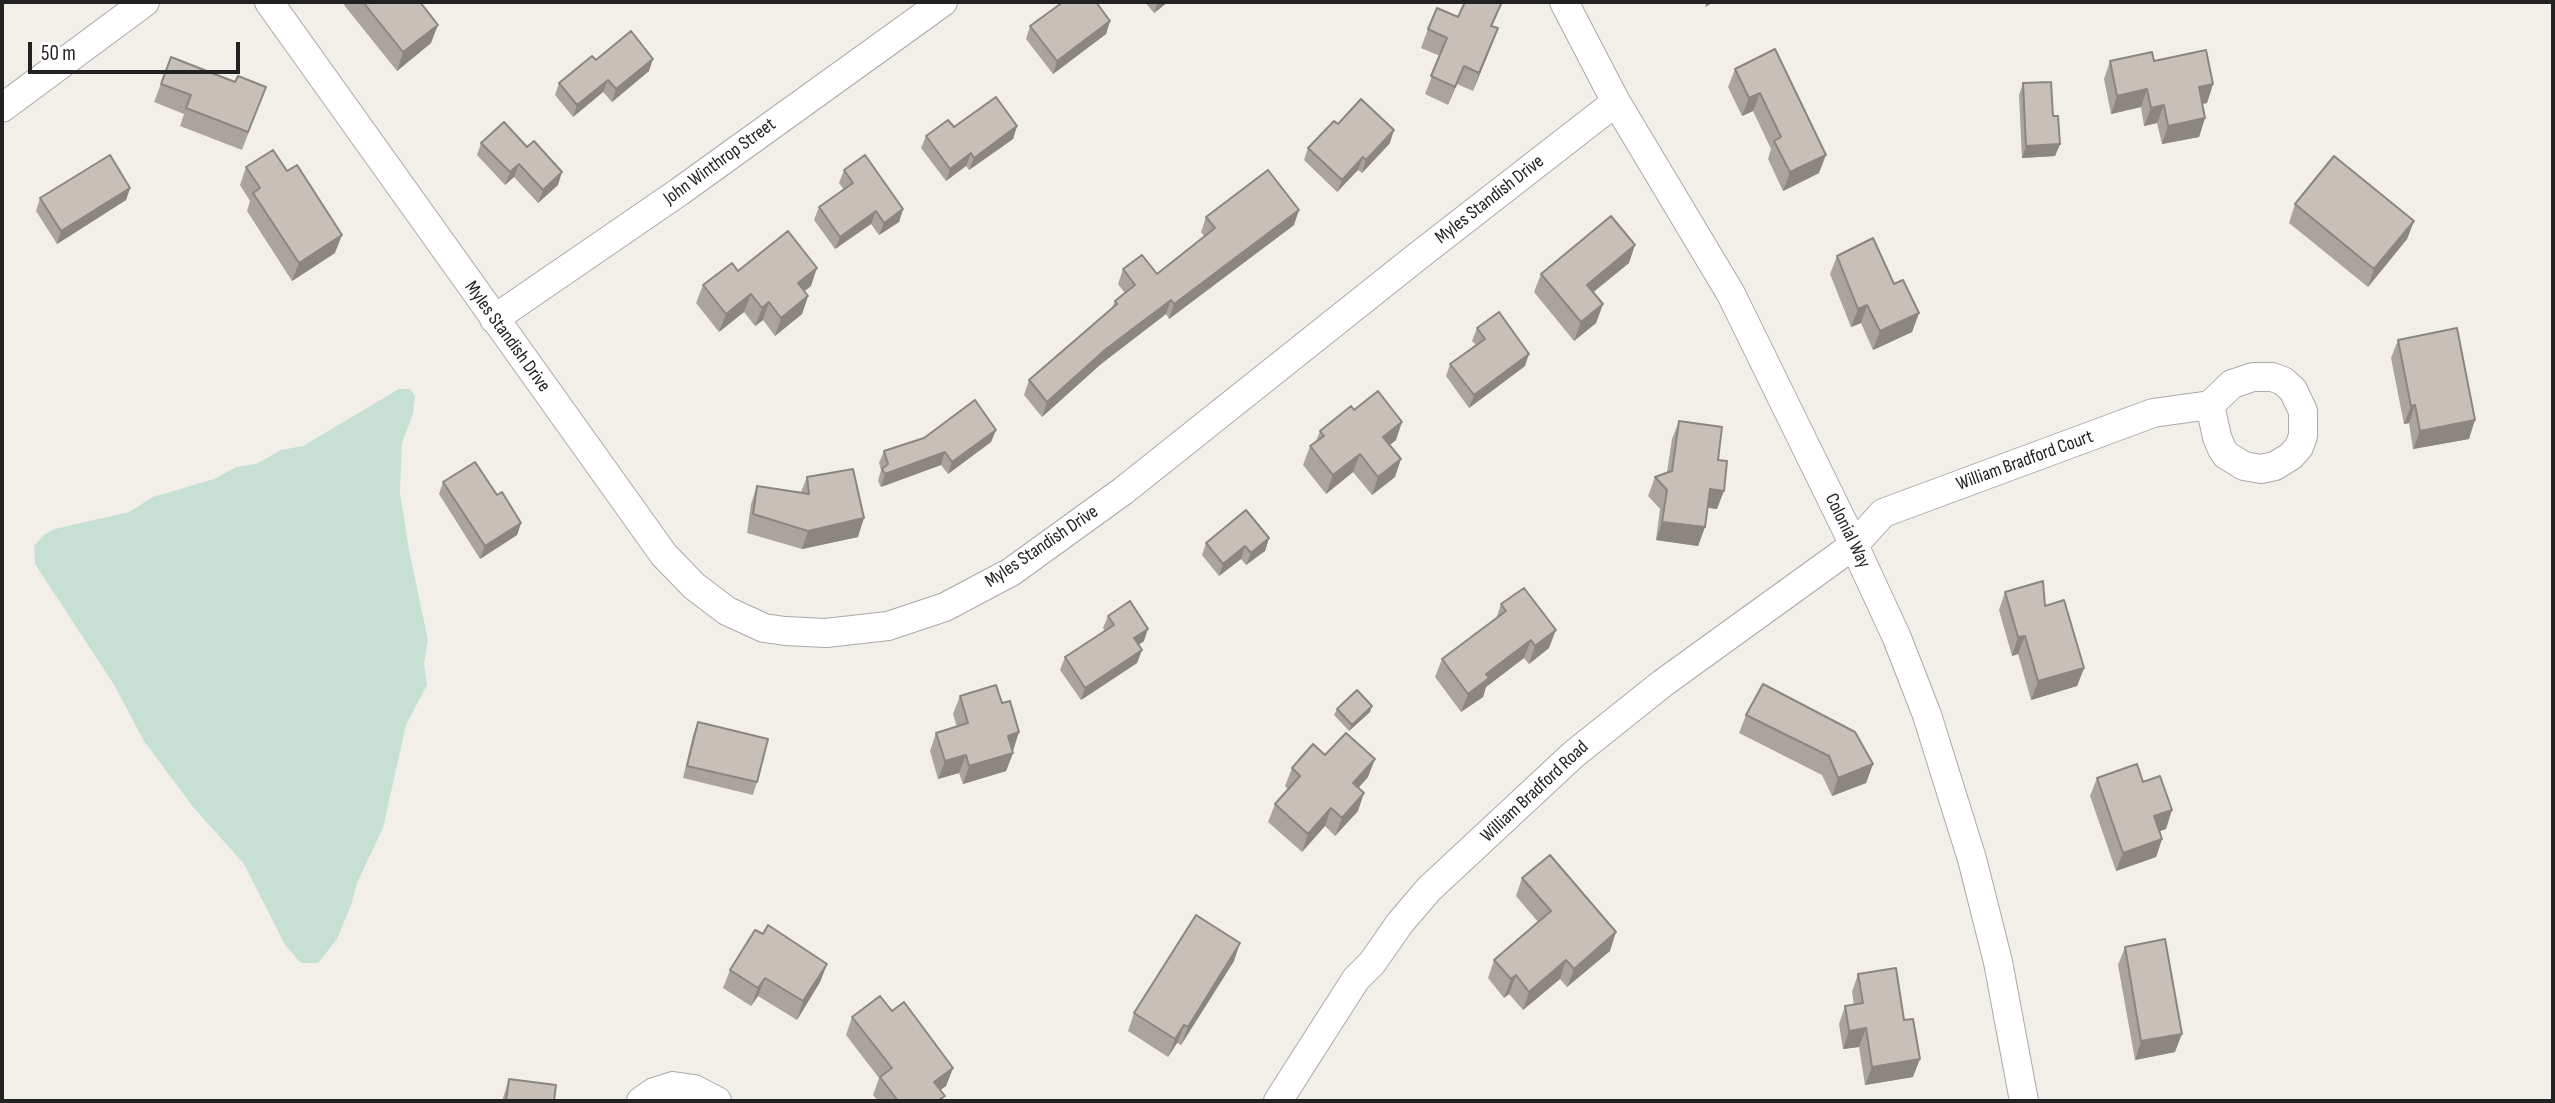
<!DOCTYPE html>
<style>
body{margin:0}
#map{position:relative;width:2555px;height:1103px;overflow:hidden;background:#f2efe9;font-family:"Sofia Sans Condensed",sans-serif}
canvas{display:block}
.frame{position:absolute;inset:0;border:4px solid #222;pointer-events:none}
.scale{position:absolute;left:28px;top:42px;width:212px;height:32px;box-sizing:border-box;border:4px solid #222;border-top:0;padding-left:9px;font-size:21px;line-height:24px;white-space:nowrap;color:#222;-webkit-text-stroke:5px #fff;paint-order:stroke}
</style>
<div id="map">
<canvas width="2555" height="1103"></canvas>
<div class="frame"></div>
<div class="scale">50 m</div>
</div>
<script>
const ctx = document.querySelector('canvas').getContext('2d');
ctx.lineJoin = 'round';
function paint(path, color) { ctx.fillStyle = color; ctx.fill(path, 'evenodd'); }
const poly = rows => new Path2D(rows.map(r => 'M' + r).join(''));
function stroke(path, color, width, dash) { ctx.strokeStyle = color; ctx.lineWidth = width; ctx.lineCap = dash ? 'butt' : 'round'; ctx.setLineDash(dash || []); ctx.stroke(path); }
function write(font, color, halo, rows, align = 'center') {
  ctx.font = font + ' "Sofia Sans Condensed",sans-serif'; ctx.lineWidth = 5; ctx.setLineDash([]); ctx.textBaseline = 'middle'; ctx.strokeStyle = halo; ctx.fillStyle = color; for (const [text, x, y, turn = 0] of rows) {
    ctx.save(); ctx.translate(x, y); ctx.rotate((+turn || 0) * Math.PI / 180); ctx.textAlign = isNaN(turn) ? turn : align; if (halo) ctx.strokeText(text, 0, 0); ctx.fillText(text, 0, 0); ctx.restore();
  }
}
paint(poly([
 [399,389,410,389,415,396,413,414,402,443,400,493,409,550,428,640,424,663,427,685,406,725,383,828,357,883,351,905,337,939,318,963,301,963,285,945,244,864,193,807,144,741,113,683,35,564,34,546,44,535,55,529,129,512,153,497,214,479,236,467,256,464,281,450,303,446]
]), '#c6e0d4');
const minor = poly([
 [269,2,664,555,694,586,727,611,764,628,785,631,826,633,888,626,945,607,1011,572,1123,491,1418,256,1616,102],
 [1564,2,1616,102,1731,294,1854,545,1897,638,1927,715,1972,859,1998,962,2024,1101],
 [2,108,145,2],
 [494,319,679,192,943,2],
 [641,1101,654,1092,673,1086,694,1089,717,1101],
 [1278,1101,1356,979,1372,963,1400,923,1429,889,1574,754,1663,683,1854,545,1883,513,2153,413,2210,405,2232,384,2253,377,2272,377,2283,381,2293,390,2303,411,2303,436,2299,447,2291,456,2275,466,2261,469,2244,466,2226,455,2222,449,2217,437,2210,405]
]);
stroke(minor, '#a9a9a9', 30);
stroke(minor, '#fff', 28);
paint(poly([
 [345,2,420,2,431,43,397,71,344,5],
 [1145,2,1168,2,1154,13],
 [1497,15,1492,26,1498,28,1473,91,1457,84,1448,105,1425,94,1440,56,1421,48,1428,29,1458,17],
 [1110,21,1106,34,1053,74,1026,39,1030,26],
 [1775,49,1819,173,1783,191,1768,159,1771,149,1753,111,1742,116,1728,87,1735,69],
 [171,57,235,82,266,87,242,150,180,126,184,114,154,102],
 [596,60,649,71,612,102,603,92,573,117,555,95,559,83],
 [2110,61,2154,61,2213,84,2207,103,2202,104,2205,118,2199,137,2162,144,2157,123,2144,126,2141,107,2111,114,2104,79],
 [2023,83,2053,116,2060,144,2055,156,2022,158,2019,95],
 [1338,124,1390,143,1362,173,1358,170,1337,192,1304,160,1308,148],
 [1017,126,1013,139,969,170,966,166,946,181,921,148,926,136,954,127],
 [481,143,527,147,558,185,538,203,514,177,505,185,477,155],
 [246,167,335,253,292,281,247,211,250,201,240,185],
 [844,170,903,209,899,222,879,235,871,224,835,249,814,220,819,207,844,190,839,183],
 [130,188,126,200,57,244,36,211,40,198],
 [2295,204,2414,221,2407,239,2368,287,2289,223],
 [1206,217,1294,225,1169,319,1166,314,1101,364,1042,417,1024,395,1029,380,1112,308,1115,301,1125,293,1118,284,1123,269,1157,274,1205,237,1201,232],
 [1837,256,1894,284,1919,313,1912,332,1873,350,1861,323,1851,327,1830,274],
 [1629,263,1593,292,1603,304,1596,323,1574,341,1534,292,1541,274],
 [738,271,811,286,804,291,808,296,802,314,775,336,763,320,755,326,744,312,719,332,696,303,703,285],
 [1477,328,1525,366,1469,408,1446,376,1450,364,1476,345,1472,341],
 [2398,340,2469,439,2413,449,2409,423,2404,424,2391,358],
 [1354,410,1396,440,1390,445,1395,477,1372,495,1353,472,1326,494,1303,465,1310,446,1316,441,1320,431],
 [1679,421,1718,460,1717,509,1708,508,1705,527,1698,546,1656,540,1660,509,1648,496,1655,477,1667,472,1672,439],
 [996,430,991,442,948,474,941,465,881,487,878,481,881,470,879,463,884,451],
 [807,477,858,537,802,549,747,533,751,504,757,486,801,492],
 [443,482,497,495,521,523,517,535,480,559,439,494],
 [1269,538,1265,551,1246,565,1241,559,1219,576,1202,555,1206,543],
 [2005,592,2045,606,2084,668,2077,686,2031,700,2018,654,2012,656,1999,610],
 [1501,604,1549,648,1529,664,1524,658,1486,687,1483,697,1461,712,1435,677,1442,659,1496,619],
 [1108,616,1144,641,1138,645,1142,650,1137,663,1081,700,1060,670,1065,657,1105,631,1103,628],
 [960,696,1012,751,1013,753,1006,771,963,784,959,773,938,779,930,751,936,733,957,727,953,714],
 [1337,709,1370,712,1349,731,1334,715],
 [1746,715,1873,764,1866,783,1832,796,1822,775,1739,733],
 [698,722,757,782,753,795,683,778,693,735],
 [1325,755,1368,777,1359,787,1358,811,1335,836,1325,826,1302,852,1268,822,1275,804,1288,789,1285,786,1292,768],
 [2097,778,2143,782,2166,829,2160,831,2162,839,2156,857,2116,871,2090,796],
 [1522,878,1610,951,1567,987,1560,979,1523,1010,1509,994,1504,998,1488,978,1494,960,1538,922,1516,896],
 [763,934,827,964,820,982,797,1020,758,996,751,1006,723,988,730,970],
 [2125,947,2175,1052,2135,1060,2118,965],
 [1234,961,1181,1045,1177,1043,1168,1057,1128,1031,1134,1013],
 [1858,974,1913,1077,1865,1085,1859,1047,1843,1049,1839,1024,1845,1006,1854,1005,1852,992],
 [892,1011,953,1068,946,1086,940,1090,943,1101,878,1101,873,1095,879,1078,846,1035,852,1017],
 [509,1079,554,1101,502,1101]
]), '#aba49e');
paint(poly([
 [1158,2,1168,2,1154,13],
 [1707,2,1714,2,1705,7],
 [1110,21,1106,34,1053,74,1057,61],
 [438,25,431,43,397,71,403,52],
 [1498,28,1491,47,1473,91,1479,73],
 [653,59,649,71,612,102,616,89],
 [1464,66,1457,84,1448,105,1455,87],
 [608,80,603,92,573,117,577,105],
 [2213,84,2207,103,2192,106,2199,87],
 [2147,89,2141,107,2111,114,2117,96],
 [1760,93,1753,111,1742,116,1749,98],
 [2164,105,2157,123,2144,126,2151,108],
 [2205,118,2199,137,2162,144,2168,126],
 [1017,126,1013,139,969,170,974,158],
 [1394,130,1390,143,1362,173,1366,160],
 [2060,144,2055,156,2022,158,2026,146],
 [971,153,966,166,946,181,950,169],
 [1826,155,1819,173,1783,191,1790,172],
 [1363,157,1358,170,1337,192,1342,180],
 [519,164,514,177,505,185,510,172],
 [562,172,558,185,538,203,543,190],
 [130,188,126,200,57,244,61,231],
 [903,209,899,222,879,235,884,223],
 [1299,210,1294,225,1169,319,1174,304],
 [876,211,871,224,835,249,840,237],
 [2414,221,2407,239,2368,287,2374,269],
 [342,235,335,253,292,281,299,263],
 [1635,245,1629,263,1580,303,1587,285],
 [817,268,811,286,792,301,798,283],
 [751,294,744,312,719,332,726,314],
 [808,296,802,314,775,336,781,318],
 [1171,300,1166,314,1101,364,1042,417,1047,402,1106,349],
 [769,302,763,320,755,326,762,308],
 [1603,304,1596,323,1574,341,1581,322],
 [1867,305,1861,323,1851,327,1858,309],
 [1919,313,1912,332,1873,350,1880,331],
 [1529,354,1525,366,1469,408,1474,395],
 [2415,405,2409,423,2404,424,2411,406],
 [2475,420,2469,439,2413,449,2420,431],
 [1402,422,1396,440,1377,455,1383,437],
 [996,430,991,442,948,474,952,462],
 [945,452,941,465,881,487,885,474],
 [1360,454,1353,472,1326,494,1333,475],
 [1401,459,1395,477,1372,495,1378,477],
 [1710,489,1724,491,1717,509,1704,507],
 [864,518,858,537,802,549,808,531],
 [1662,522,1705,527,1698,546,1656,540],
 [521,523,517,535,480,559,485,546],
 [1269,538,1265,551,1246,565,1251,553],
 [1245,546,1241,559,1219,576,1223,564],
 [1148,629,1144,641,1129,651,1134,638],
 [1556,630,1549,648,1529,664,1535,646],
 [2025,636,2018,654,2012,656,2018,637],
 [1531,640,1524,658,1486,687,1483,697,1461,712,1468,694,1486,674],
 [1142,650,1137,663,1081,700,1085,688],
 [2084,668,2077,686,2031,700,2038,681],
 [1372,706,1370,712,1349,731,1352,725],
 [1019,732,1013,751,1008,736],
 [1013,753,1006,771,963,784,969,766],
 [966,755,959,773,938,779,945,761],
 [1375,759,1368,777,1347,801,1353,783],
 [1873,764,1866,783,1832,796,1838,778],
 [1364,793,1358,811,1335,836,1342,818],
 [1331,808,1325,826,1302,852,1308,834],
 [2172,810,2166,829,2148,835,2154,816],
 [2162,839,2156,857,2116,871,2123,853],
 [1616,932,1610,951,1567,987,1574,969],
 [1240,943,1234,961,1181,1045,1188,1027],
 [1566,960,1560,979,1523,1010,1529,992],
 [827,964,820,982,797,1020,803,1001],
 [1516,975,1509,994,1504,998,1511,979],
 [765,978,758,996,751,1006,758,988],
 [1184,1025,1177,1043,1168,1057,1175,1039],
 [1866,1028,1859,1047,1843,1049,1849,1031],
 [2182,1034,2175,1052,2135,1060,2141,1041],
 [1920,1059,1913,1077,1865,1085,1872,1067],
 [953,1068,946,1086,927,1100,934,1082]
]), '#8b8681');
const building = poly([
 [363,2,420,2,438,25,403,52,363,2],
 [1063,2,1096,2,1110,21,1057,61,1030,26,1063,2],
 [1465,2,1502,2,1491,26,1498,28,1479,73,1464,66,1455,87,1431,76,1447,38,1428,29,1437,8,1458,17,1465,2],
 [631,31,653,59,616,89,608,80,577,105,559,83,592,56,596,60,631,31],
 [1775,49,1826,155,1790,172,1774,141,1781,137,1760,93,1749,98,1735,69,1775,49],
 [2206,50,2213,84,2199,87,2205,118,2168,126,2164,105,2151,108,2147,89,2117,96,2110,61,2152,52,2154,61,2206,50],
 [171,57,235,82,238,76,266,87,248,132,186,108,191,95,161,84,171,57],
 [2051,82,2053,116,2058,116,2060,144,2026,146,2023,83,2051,82],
 [996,97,1017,126,974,158,971,153,950,169,926,136,948,120,954,127,996,97],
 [1361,99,1394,130,1366,160,1363,157,1342,180,1308,148,1334,121,1338,124,1361,99],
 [504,122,527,147,534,141,562,172,543,190,519,164,510,172,481,143,504,122],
 [273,150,287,171,297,165,342,235,299,263,253,193,260,188,246,167,273,150],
 [110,155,130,188,61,231,40,198,110,155],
 [865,155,903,209,884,223,876,211,840,237,819,207,853,183,844,170,865,155],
 [2334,156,2414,221,2374,269,2295,204,2334,156],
 [1268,170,1299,210,1174,304,1171,300,1106,349,1047,402,1029,380,1117,304,1115,301,1135,285,1123,269,1142,255,1157,274,1215,228,1206,217,1268,170],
 [1611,216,1635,245,1587,285,1603,304,1581,322,1541,274,1611,216],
 [788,231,817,268,798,283,808,296,781,318,769,302,762,308,751,294,726,314,703,285,732,263,738,271,788,231],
 [1873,238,1894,284,1903,280,1919,313,1880,331,1867,305,1858,309,1837,256,1873,238],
 [1499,312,1529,354,1474,395,1450,364,1485,339,1477,328,1499,312],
 [2457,328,2475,420,2420,431,2415,405,2411,406,2398,340,2457,328],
 [1378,391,1402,422,1383,437,1401,459,1378,477,1360,454,1333,475,1310,446,1324,436,1320,431,1351,406,1354,410,1378,391],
 [975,400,996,430,952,462,945,452,885,474,882,469,888,464,884,451,924,438,975,400],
 [1679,421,1722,427,1718,460,1727,461,1724,491,1710,489,1705,527,1662,522,1667,490,1655,477,1672,471,1679,421],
 [475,462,497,495,502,492,521,523,485,546,443,482,475,462],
 [853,469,864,518,808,531,753,514,757,486,809,494,807,477,853,469],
 [1246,510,1269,538,1251,553,1245,546,1223,564,1206,543,1246,510],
 [2043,581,2045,606,2064,600,2084,668,2038,681,2025,636,2018,637,2005,592,2043,581],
 [1524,588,1556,630,1535,646,1531,640,1486,674,1489,678,1468,694,1442,659,1506,611,1501,604,1524,588],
 [1130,601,1148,629,1134,638,1142,650,1085,688,1065,657,1114,625,1108,616,1130,601],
 [1763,684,1855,732,1873,764,1838,778,1829,756,1746,715,1763,684],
 [996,685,1002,703,1010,701,1019,732,1008,736,1013,753,969,766,966,755,945,761,936,733,968,723,960,696,996,685],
 [1357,690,1372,706,1352,725,1337,709,1357,690],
 [698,722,768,739,757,782,687,766,698,722],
 [1346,733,1375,759,1353,783,1364,793,1342,818,1331,808,1308,834,1275,804,1300,776,1292,768,1313,744,1325,755,1346,733],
 [2137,764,2143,782,2160,776,2172,810,2154,816,2162,839,2123,853,2097,778,2137,764],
 [1550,855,1616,932,1574,969,1566,960,1529,992,1516,975,1511,979,1494,960,1551,911,1522,878,1550,855],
 [1196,915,1240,943,1188,1027,1184,1025,1175,1039,1134,1013,1196,915],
 [768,925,827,964,803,1001,765,978,758,988,730,970,755,930,763,934,768,925],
 [2165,939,2182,1034,2141,1041,2125,947,2165,939],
 [1896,968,1904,1020,1913,1019,1920,1059,1872,1067,1866,1028,1849,1031,1845,1006,1863,1003,1858,974,1896,968],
 [880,996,892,1011,904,1002,953,1068,934,1082,945,1096,937,1101,898,1101,880,1077,892,1068,852,1017,880,996],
 [509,1079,556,1085,554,1101,506,1101,509,1079]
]);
paint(building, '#c7bfb8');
stroke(building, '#8b8681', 2);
write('19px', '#222', '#fff', [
 ["John Winthrop Street",720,162,-36],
 ["Myles Standish Drive",1490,200,-38],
 ["Myles Standish Drive",507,337,54],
 ["William Bradford Court",2025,461,-20],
 ["Colonial Way",1847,531,64],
 ["Myles Standish Drive",1042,547,-34],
 ["William Bradford Road",1535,792,-43]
]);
</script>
